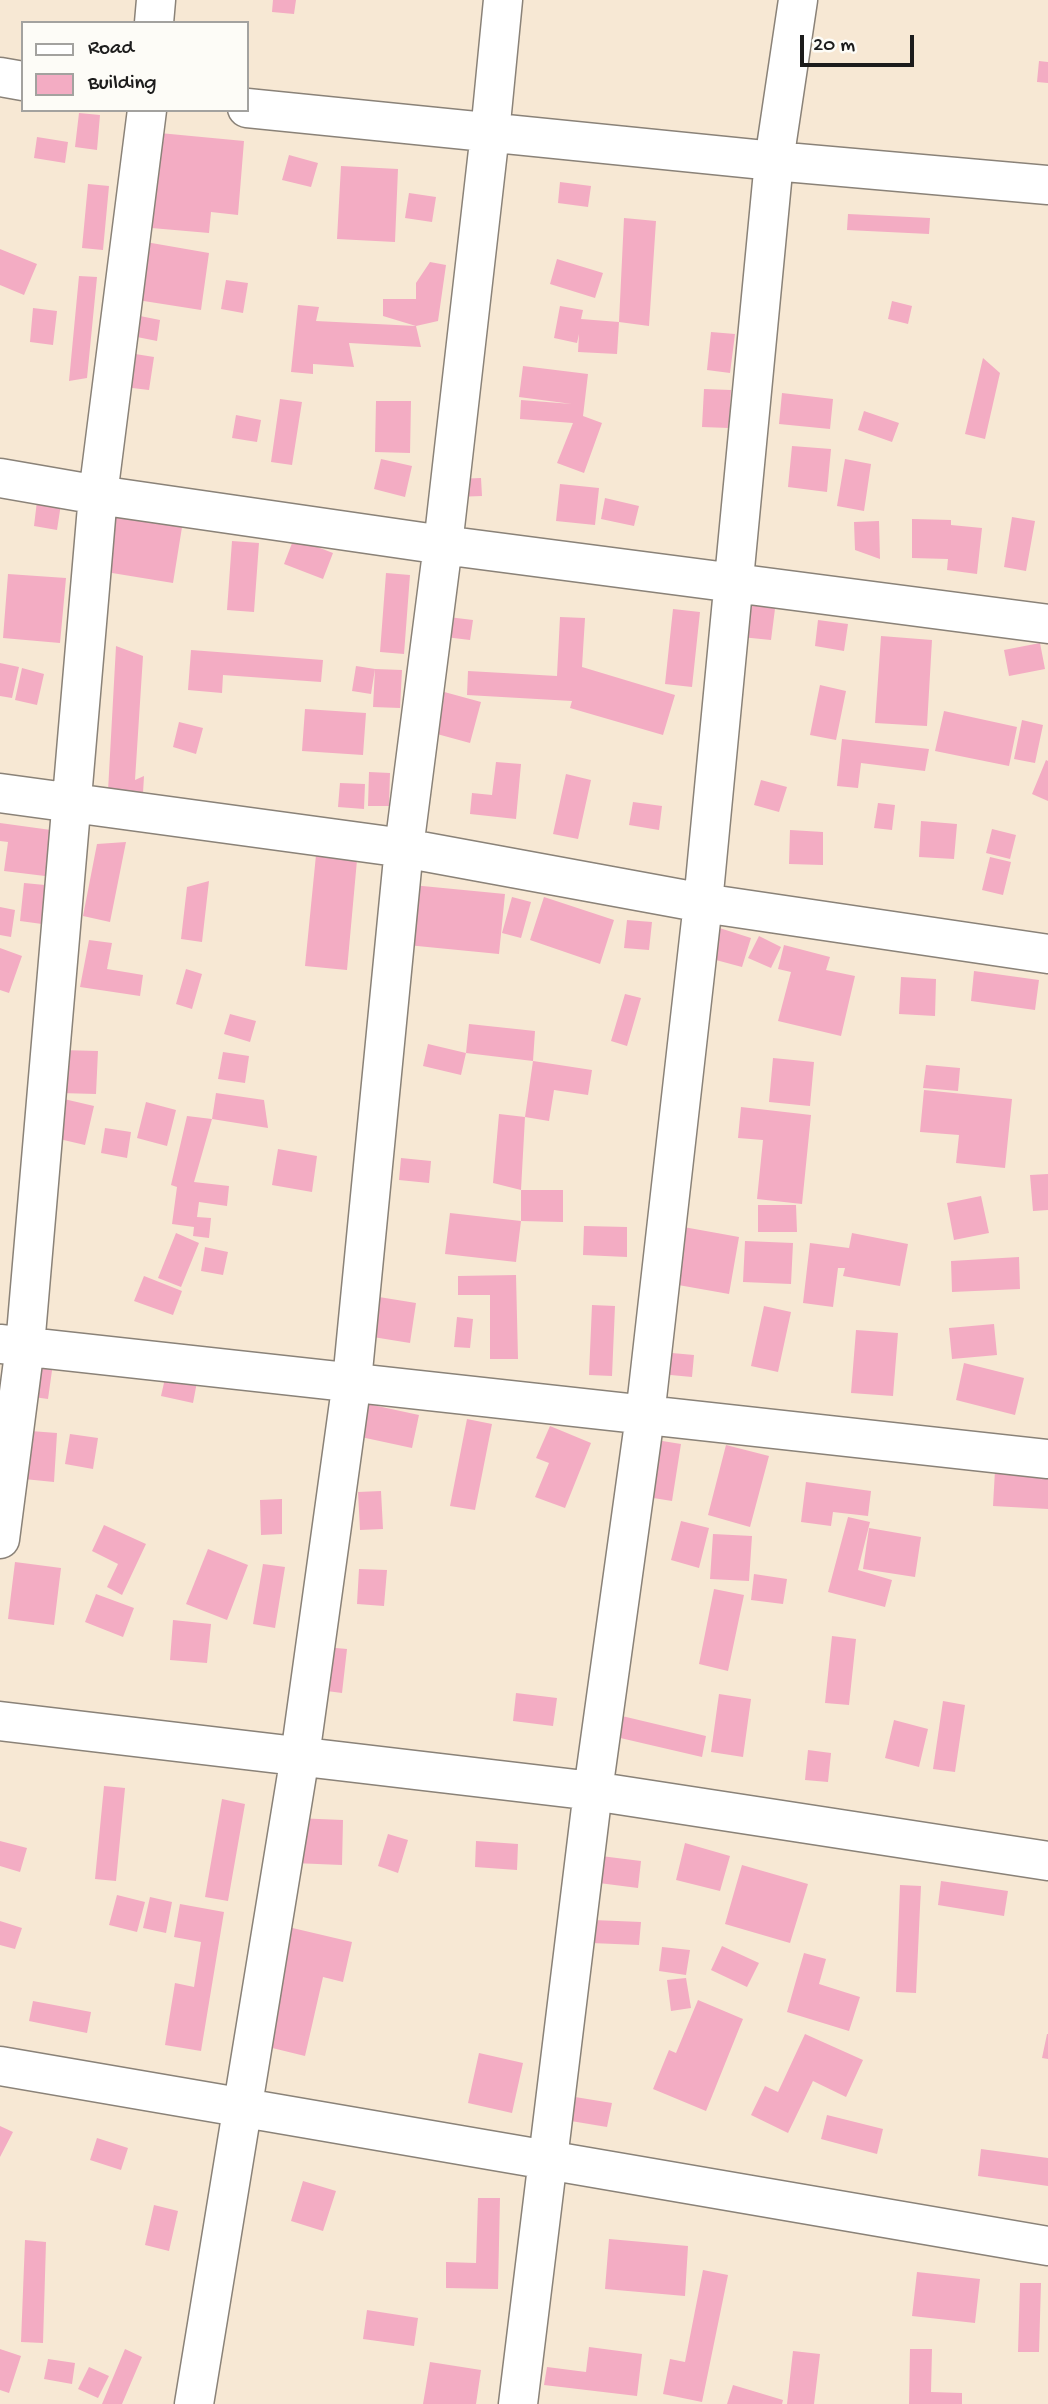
<!DOCTYPE html>
<style>
body{margin:0}
#map{position:relative;width:1048px;height:2404px;overflow:hidden;background:#f7e8d4;font-family:"Gochi Hand",sans-serif}
canvas{display:block}
.legend{position:absolute;left:21px;top:21px;width:228px;height:91px;box-sizing:border-box;background:#fdfcf7;border:2px solid #a3a29f;margin:0;padding:9px 12px;list-style:none;font-size:21px;color:#1c1c1c}
.legend li{display:flex;align-items:center;gap:14px;height:35px}
.legend b{width:35px;border:2px solid #a3a29f}
.scale{position:absolute;left:800px;top:35px;width:114px;height:32px;box-sizing:border-box;border:4px solid #1c1c1c;border-top:0;padding-left:9px;font-size:21px;line-height:24px;white-space:nowrap;color:#1c1c1c;-webkit-text-stroke:5px #fdfcf7;paint-order:stroke}
</style>
<div id="map">
<canvas width="1048" height="2404"></canvas>
<ul class="legend">
<li><b style="height:9px;background:#fff"></b>Road</li>
<li><b style="height:19px;background:#f3acc3"></b>Building</li>
</ul>
<div class="scale">20 m</div>
</div>
<script>
const ctx = document.querySelector('canvas').getContext('2d');
ctx.lineJoin = 'round';
function paint(path, color) { ctx.fillStyle = color; ctx.fill(path, 'evenodd'); }
const poly = rows => new Path2D(rows.map(r => 'M' + r).join(''));
function stroke(path, color, width, dash) { ctx.strokeStyle = color; ctx.lineWidth = width; ctx.lineCap = dash ? 'butt' : 'round'; ctx.setLineDash(dash || []); ctx.stroke(path); }
paint(poly([
 [273,0,296,0,294,14,272,12],
 [1039,61,1048,62,1048,83,1037,82],
 [79,113,100,115,97,150,75,147],
 [149,132,244,141,238,215,211,212,209,233,140,227],
 [37,137,68,142,65,163,34,158],
 [289,155,318,163,311,187,282,180],
 [341,166,398,169,395,242,337,239],
 [560,182,591,186,588,207,558,203],
 [88,184,109,186,103,250,82,248],
 [409,193,436,197,432,222,405,218],
 [848,214,930,218,929,234,847,230],
 [624,218,656,221,649,326,619,322,617,354,578,352,579,334,577,343,554,338,560,306,583,310,581,319,619,322],
 [140,241,209,253,201,310,131,299],
 [0,249,37,264,24,295,0,285],
 [557,259,603,273,595,298,550,284],
 [430,262,446,265,438,321,416,326,383,316,383,299,416,299,416,283],
 [79,276,97,277,87,378,69,381],
 [226,280,248,283,243,313,221,309],
 [892,301,912,306,908,324,888,319],
 [298,305,319,307,316,321,416,326,421,347,349,343,354,367,313,364,313,374,291,372],
 [33,308,57,311,53,345,30,342],
 [130,314,160,320,157,341,127,335],
 [711,332,735,334,730,373,707,370],
 [129,353,154,357,149,390,124,387],
 [983,358,1000,373,985,439,965,434],
 [523,366,588,374,583,416,602,423,584,473,557,463,573,423,520,419,521,400,572,404,519,397],
 [704,389,731,390,729,428,702,427],
 [782,393,833,399,830,429,779,424],
 [280,399,302,402,292,465,271,462],
 [376,401,411,401,410,453,375,452],
 [864,411,899,423,892,442,858,430],
 [236,415,261,420,257,442,232,438],
 [792,446,831,449,827,492,788,487],
 [381,459,412,466,405,497,374,489],
 [845,459,871,464,864,511,837,506],
 [481,478,482,496,455,497,454,479],
 [560,484,599,488,595,525,556,521],
 [605,498,639,506,634,526,601,519],
 [37,501,61,504,57,530,34,526],
 [110,510,183,521,173,583,100,571],
 [1012,517,1035,521,1026,571,1004,567],
 [912,519,951,520,951,525,982,528,977,574,947,570,948,559,912,558],
 [879,521,880,559,855,550,854,522],
 [294,538,333,553,323,579,284,564],
 [232,541,259,543,254,612,227,610],
 [386,573,410,575,404,654,380,652],
 [8,574,66,578,60,643,3,638],
 [746,598,776,601,771,640,741,637],
 [673,609,700,612,692,687,665,684],
 [440,616,473,620,470,640,437,636],
 [560,617,585,618,582,667,675,695,663,735,570,708,572,701,467,695,468,671,557,676],
 [818,620,848,624,844,651,815,646],
 [881,636,932,640,927,726,875,723],
 [1040,643,1045,669,1009,676,1004,650],
 [116,646,143,656,135,780,144,776,143,793,108,791],
 [191,650,323,660,321,682,223,675,222,693,188,690],
 [0,663,19,667,12,698,0,696],
 [356,666,375,669,371,694,352,691],
 [22,668,44,674,37,705,15,700],
 [375,669,402,670,400,708,373,707],
 [820,685,846,691,836,740,810,735],
 [437,690,481,702,470,743,426,731],
 [305,709,366,713,363,755,302,751],
 [944,711,1017,727,1009,766,935,751],
 [1022,720,1043,725,1035,763,1014,759],
 [179,722,203,728,196,754,173,747],
 [842,739,929,749,925,771,861,763,858,788,837,786],
 [1046,760,1048,761,1048,801,1032,794],
 [496,762,521,764,516,819,470,814,472,793,492,795],
 [369,772,390,773,389,806,368,806],
 [566,774,591,780,578,839,553,834],
 [761,780,787,787,779,812,754,805],
 [340,783,365,784,364,809,338,807],
 [633,802,662,806,659,830,629,825],
 [878,803,895,805,892,830,874,828],
 [921,821,957,824,954,859,919,857],
 [0,823,51,830,45,876,4,871,8,842,0,841],
 [992,829,1016,835,1010,859,986,853],
 [790,830,823,832,823,865,789,864],
 [126,842,110,922,83,916,97,844],
 [316,855,357,860,347,970,305,966],
 [990,857,1011,862,1003,895,982,890],
 [209,881,202,942,181,939,187,887],
 [24,883,45,885,42,924,20,921],
 [412,885,505,894,499,954,407,945],
 [512,897,531,902,521,938,502,933],
 [544,897,614,920,600,964,530,940],
 [0,907,15,910,11,937,0,935],
 [627,920,652,922,649,950,624,948],
 [710,925,751,938,742,967,701,956],
 [759,936,781,947,771,968,748,958],
 [89,940,112,943,107,969,143,975,140,996,80,987],
 [784,945,830,957,826,970,855,976,841,1036,778,1021,791,972,778,969],
 [0,948,22,956,9,993,0,990],
 [186,969,202,974,192,1009,176,1004],
 [974,971,1039,980,1035,1010,971,1001],
 [901,977,936,979,935,1016,899,1014],
 [625,994,641,998,627,1046,611,1041],
 [230,1014,256,1021,250,1042,224,1034],
 [469,1024,535,1031,533,1061,466,1053],
 [428,1044,466,1053,461,1075,423,1066],
 [61,1050,98,1051,96,1094,60,1093],
 [223,1052,249,1056,245,1083,218,1079],
 [773,1058,814,1062,810,1106,769,1102],
 [533,1061,592,1070,588,1095,554,1090,549,1121,525,1117],
 [926,1065,960,1068,958,1091,923,1088],
 [924,1090,1012,1099,1005,1168,956,1163,959,1135,920,1132],
 [216,1093,264,1100,268,1128,212,1119],
 [64,1099,94,1106,85,1145,55,1138],
 [146,1102,176,1110,167,1146,137,1138],
 [741,1107,811,1115,802,1204,757,1199,763,1140,738,1138],
 [499,1114,525,1117,521,1190,493,1183],
 [187,1116,212,1119,194,1182,229,1186,227,1206,199,1202,197,1217,211,1218,209,1238,193,1236,194,1227,172,1224,177,1187,171,1185],
 [105,1128,131,1132,127,1158,101,1153],
 [278,1149,317,1156,312,1192,272,1185],
 [401,1158,431,1161,429,1183,399,1180],
 [1048,1174,1048,1210,1033,1211,1030,1175],
 [521,1190,563,1190,563,1222,521,1221],
 [981,1196,989,1233,954,1240,947,1203],
 [758,1205,796,1205,797,1232,758,1232],
 [450,1213,521,1221,516,1262,445,1254],
 [584,1226,627,1227,627,1257,583,1255],
 [678,1226,739,1237,729,1294,667,1283],
 [176,1233,199,1243,181,1287,158,1278],
 [852,1233,908,1244,900,1286,843,1276,845,1268,838,1268,833,1307,803,1303,810,1243,849,1248],
 [745,1241,793,1243,791,1284,743,1282],
 [205,1247,228,1252,223,1275,201,1271],
 [1019,1257,1020,1289,952,1292,951,1261],
 [516,1275,518,1359,490,1359,490,1295,458,1295,458,1276],
 [144,1276,182,1291,173,1315,134,1301],
 [379,1297,416,1303,410,1343,373,1337],
 [592,1305,615,1306,612,1376,589,1375],
 [764,1306,791,1312,778,1372,751,1366],
 [457,1317,473,1319,470,1348,454,1347],
 [994,1324,997,1355,952,1359,949,1328],
 [856,1330,898,1333,893,1396,851,1393],
 [34,1339,56,1342,48,1399,26,1396],
 [661,1352,694,1355,692,1377,660,1374],
 [964,1363,1024,1378,1015,1415,956,1400],
 [166,1374,197,1382,193,1403,161,1396],
 [354,1401,419,1415,412,1448,347,1434],
 [467,1419,492,1424,475,1510,450,1506],
 [550,1426,591,1443,565,1508,535,1497,549,1463,536,1458],
 [17,1430,57,1433,54,1482,14,1478],
 [70,1434,98,1438,93,1469,65,1464],
 [650,1439,681,1444,672,1501,641,1496],
 [726,1445,769,1456,750,1527,708,1515],
 [995,1470,1048,1474,1048,1509,993,1506],
 [806,1482,871,1491,868,1516,833,1512,831,1526,801,1522],
 [381,1491,383,1529,360,1530,358,1492],
 [282,1499,282,1534,261,1535,260,1500],
 [848,1517,870,1522,858,1570,892,1580,885,1607,828,1592],
 [681,1521,709,1528,699,1568,671,1560],
 [104,1525,146,1544,122,1595,107,1587,118,1564,92,1551],
 [869,1528,921,1537,915,1577,863,1569],
 [713,1534,752,1536,749,1581,710,1579],
 [208,1549,248,1565,227,1620,186,1604],
 [15,1562,61,1568,54,1625,8,1619],
 [263,1564,285,1567,275,1628,253,1624],
 [359,1569,387,1570,384,1606,357,1604],
 [754,1574,787,1579,783,1604,751,1600],
 [714,1589,744,1595,728,1671,699,1664],
 [96,1594,134,1608,123,1637,85,1622],
 [173,1620,211,1624,207,1663,170,1660],
 [832,1636,856,1639,849,1705,825,1703],
 [325,1647,347,1649,342,1693,319,1690],
 [516,1693,557,1698,553,1726,513,1721],
 [719,1694,751,1699,743,1757,711,1752],
 [943,1701,965,1705,955,1772,933,1769],
 [622,1716,706,1736,702,1757,616,1737],
 [894,1720,928,1729,919,1767,885,1758],
 [808,1750,831,1753,828,1782,805,1780],
 [104,1786,125,1788,116,1881,95,1879],
 [222,1799,245,1804,228,1901,205,1897],
 [295,1818,343,1820,342,1865,293,1863],
 [388,1834,408,1840,398,1873,378,1866],
 [0,1841,27,1848,20,1872,0,1866],
 [476,1841,518,1844,517,1870,475,1867],
 [685,1843,730,1856,720,1891,676,1880],
 [601,1856,641,1861,638,1888,599,1883],
 [742,1865,808,1884,790,1943,725,1924],
 [941,1881,1008,1891,1004,1916,938,1905],
 [900,1885,921,1886,916,1993,896,1992],
 [117,1895,145,1902,137,1932,109,1925],
 [150,1897,172,1902,166,1933,143,1928],
 [180,1904,224,1912,201,2051,165,2045,175,1983,194,1987,201,1942,174,1937],
 [593,1920,641,1922,639,1945,591,1943],
 [0,1921,22,1928,15,1949,0,1945],
 [284,1926,352,1942,343,1982,323,1977,305,2056,256,2044],
 [722,1946,759,1963,747,1987,711,1970],
 [662,1947,690,1950,686,1975,659,1971],
 [804,1953,826,1959,819,1984,860,1997,849,2031,787,2012],
 [686,1978,691,2008,671,2011,667,1980],
 [698,2000,743,2019,706,2111,653,2089,669,2050,676,2053],
 [33,2001,91,2012,87,2033,29,2021],
 [805,2034,863,2060,846,2097,813,2081,788,2133,751,2115,765,2086,778,2092],
 [1047,2034,1048,2034,1048,2059,1042,2058],
 [479,2053,523,2063,512,2113,468,2103],
 [575,2097,612,2103,607,2127,571,2121],
 [827,2115,883,2129,877,2154,821,2139],
 [0,2126,13,2132,0,2157],
 [97,2138,128,2148,121,2170,90,2160],
 [981,2149,1048,2158,1048,2186,978,2176],
 [303,2181,336,2191,323,2231,291,2221],
 [478,2198,500,2198,498,2289,446,2288,446,2262,476,2263],
 [154,2205,178,2211,169,2251,145,2245],
 [609,2239,688,2246,685,2296,605,2289],
 [25,2240,46,2242,43,2343,21,2342],
 [703,2270,728,2275,702,2402,663,2394,670,2359,685,2362],
 [917,2272,980,2279,975,2323,912,2316],
 [1020,2283,1041,2283,1039,2352,1018,2352],
 [367,2310,418,2318,414,2346,363,2339],
 [589,2347,642,2354,637,2396,544,2385,547,2367,586,2372],
 [0,2349,21,2356,9,2393,0,2390],
 [125,2349,142,2357,122,2404,102,2404],
 [910,2349,932,2349,931,2392,962,2393,962,2404,909,2404],
 [793,2351,820,2354,814,2404,787,2404],
 [48,2359,75,2363,72,2384,44,2379],
 [430,2362,481,2370,476,2404,423,2404],
 [89,2367,109,2376,98,2398,78,2389],
 [733,2385,783,2400,782,2404,727,2404]
]), '#f3acc3');
const minor = poly([
 [154,23,156,0],
 [0,77,23,81],
 [247,108,774,161,1048,185],
 [0,478,98,495,443,545,1048,624],
 [0,793,404,848,703,903,1048,954],
 [0,1344,1048,1459],
 [0,1539,25,1346,98,495,147,110],
 [0,1721,593,1791,1048,1861],
 [0,2066,1048,2246],
 [194,2404,300,1756,352,1381,404,848,443,545,490,133,503,0],
 [518,2404,593,1791,645,1416,703,903,774,161,798,0]
]);
stroke(minor, '#8a8278', 41);
stroke(minor, '#fff', 38);
</script>
